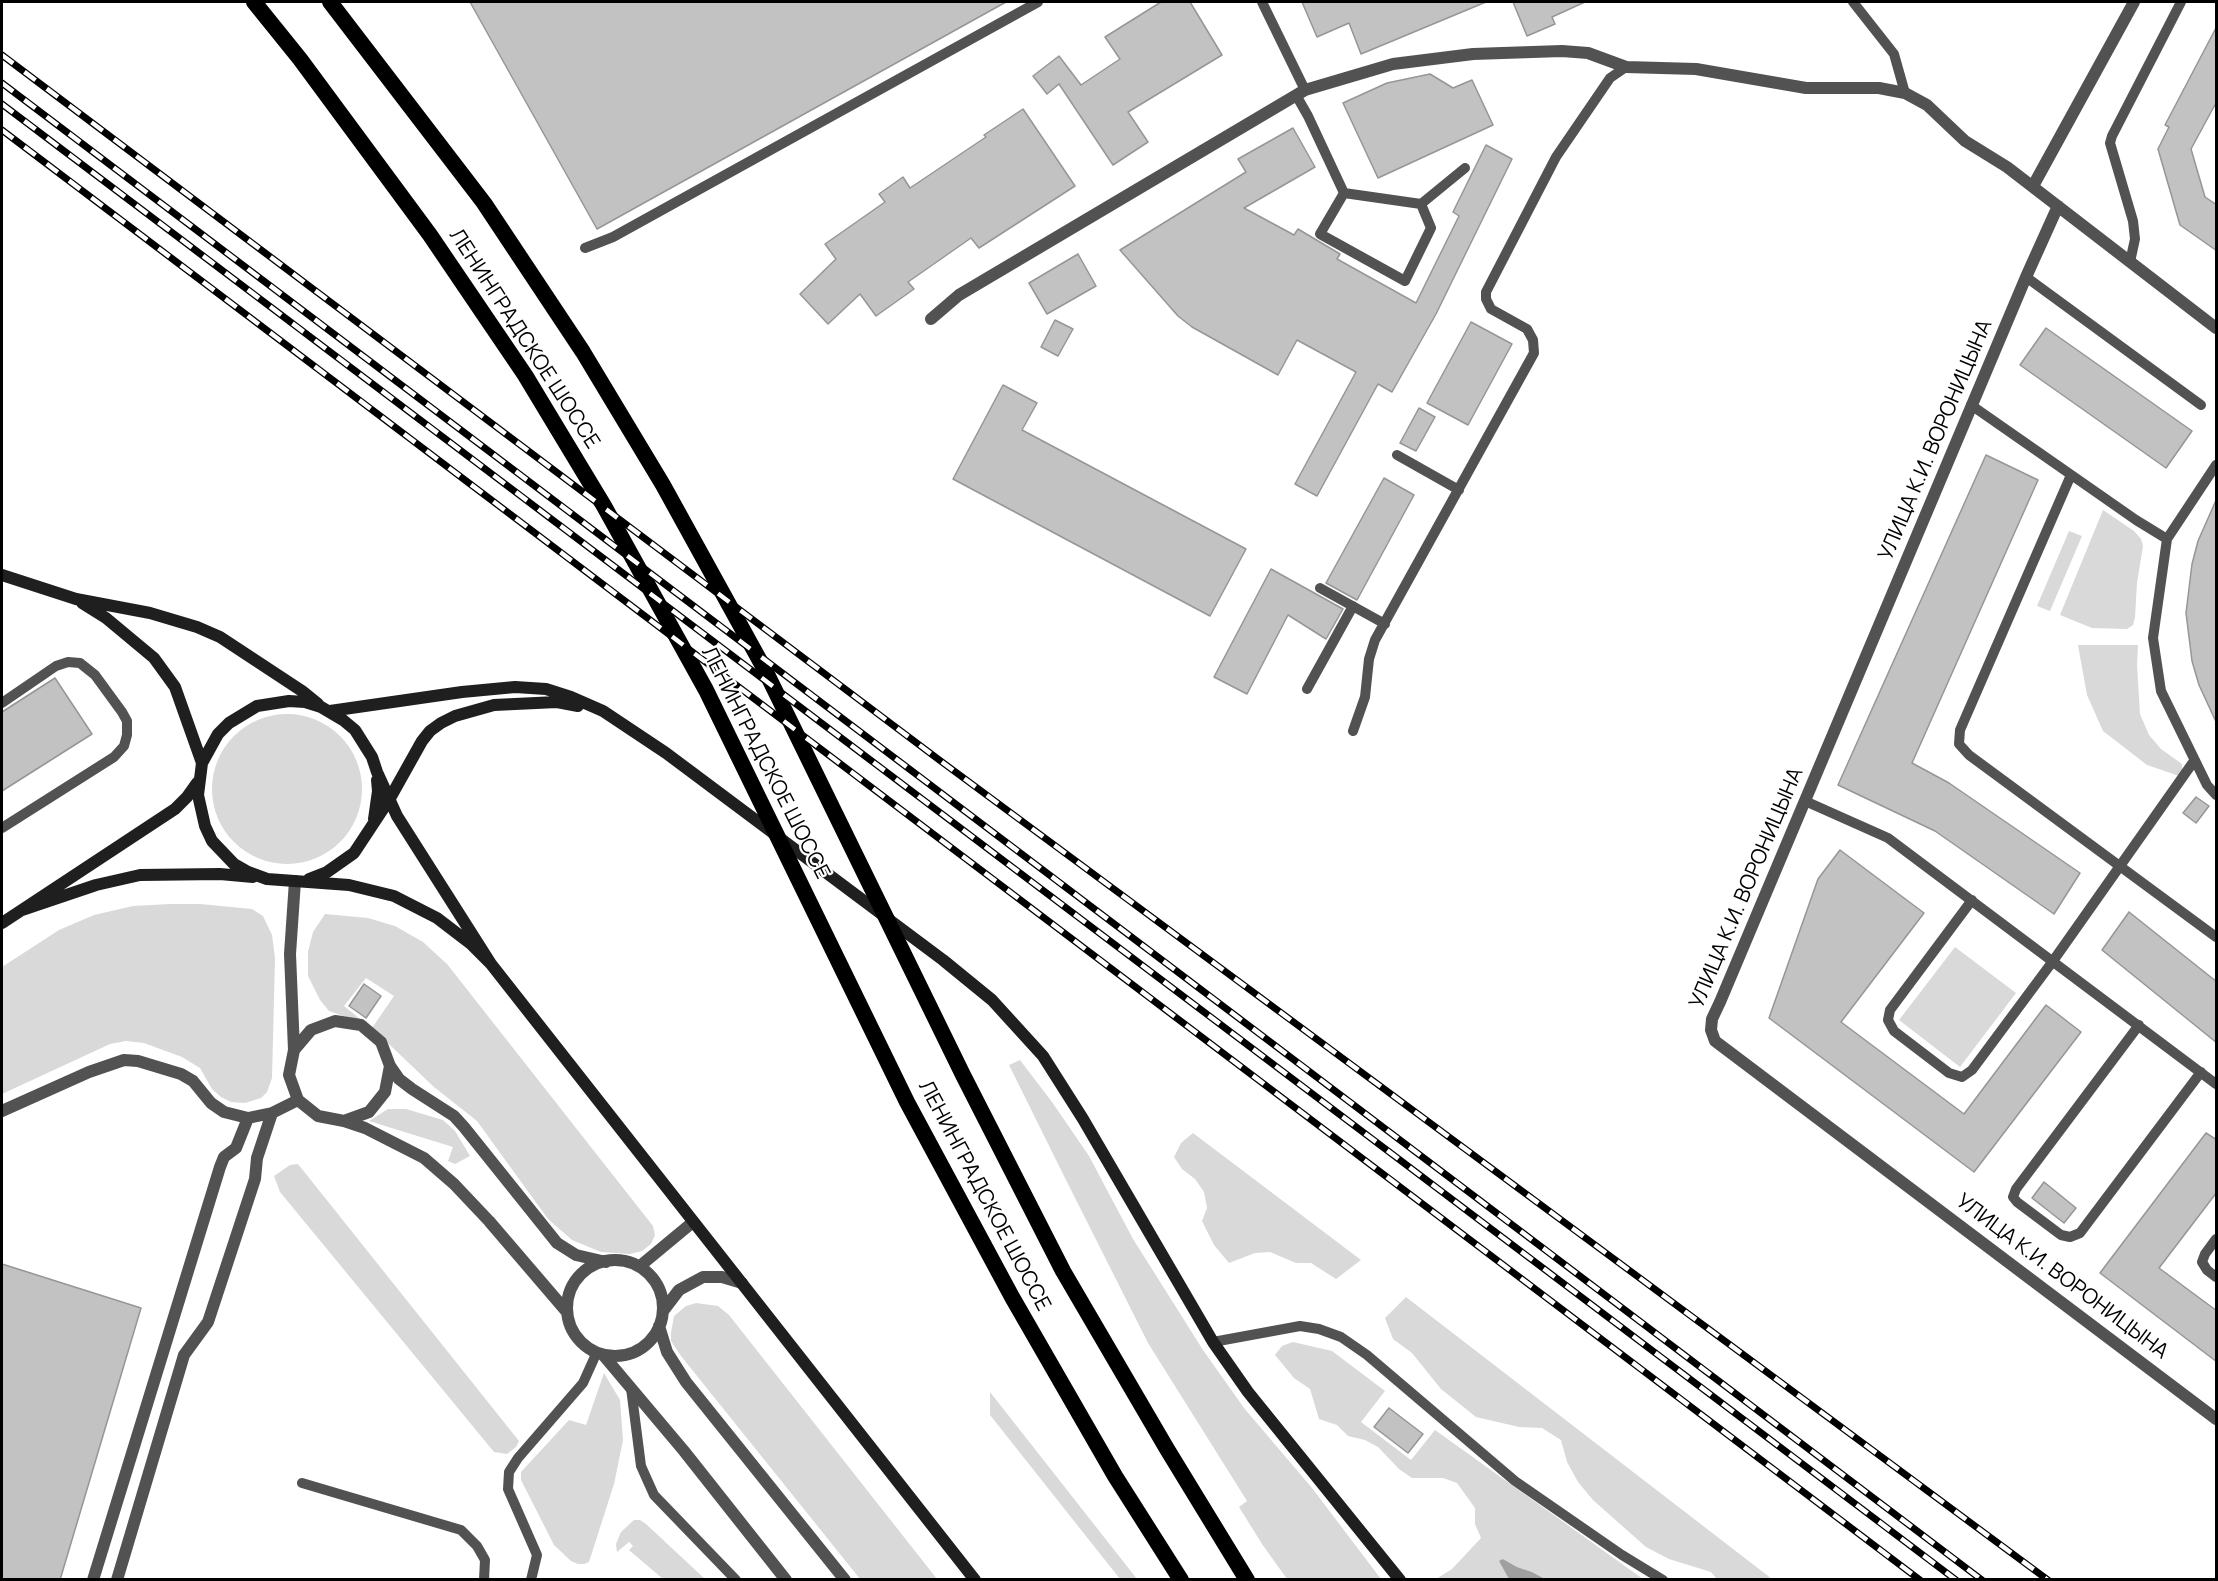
<!DOCTYPE html>
<meta charset="utf-8">
<style>
body{margin:0}
#map{position:relative;width:2218px;height:1581px;overflow:hidden;background:#fff;font-family:Manrope,sans-serif}
canvas{display:block}
.frame{position:absolute;inset:0;border:3px solid #000;pointer-events:none}
</style>
<div id="map">
<canvas width="2218" height="1581"></canvas>
<div class="frame"></div>
</div>
<script>
const ctx = document.querySelector('canvas').getContext('2d');
ctx.lineJoin = 'round';
function paint(path, color) { ctx.fillStyle = color; ctx.fill(path, 'evenodd'); }
const poly = rows => new Path2D(rows.map(r => 'M' + r).join(''));
function stroke(path, color, width, dash) { ctx.strokeStyle = color; ctx.lineWidth = width; ctx.lineCap = dash ? 'butt' : 'round'; ctx.setLineDash(dash || []); ctx.stroke(path); }
function write(font, color, halo, rows, align = 'center') {
  ctx.font = font + ' Manrope,sans-serif'; ctx.lineWidth = 4.5; ctx.setLineDash([]); ctx.textBaseline = 'middle'; ctx.strokeStyle = halo; ctx.fillStyle = color; for (const [text, x, y, turn = 0] of rows) {
    ctx.save(); ctx.translate(x, y); ctx.rotate((+turn || 0) * Math.PI / 180); ctx.textAlign = isNaN(turn) ? turn : align; if (halo) ctx.strokeText(text, 0, 0); ctx.fillText(text, 0, 0); ctx.restore();
  }
}
paint(poly([
 [2103,510,2134,531,2141,539,2143,546,2137,583,2135,617,2133,625,2127,629,2092,628,2060,615],
 [2069,531,2082,536,2050,611,2037,606],
 [2078,645,2138,645,2137,665,2140,714,2149,735,2161,749,2182,764,2182,777,2147,765,2103,731,2087,695],
 '212 789a75 75 0 1 1 150 0a75 75 0 1 1-150 0Z',
 [170,904,200,904,252,909,263,916,272,935,275,958,272,1078,267,1092,261,1098,245,1103,231,1102,221,1097,212,1089,200,1068,182,1057,144,1043,126,1041,110,1044,2,1094,2,967,59,930,94,915,133,906],
 [325,914,368,918,395,926,423,942,447,964,653,1226,655,1235,651,1244,642,1251,630,1254,601,1252,572,1240,548,1219,477,1121,434,1087,372,1028,394,996,366,978,344,1006,360,1019,349,1018,329,1011,320,1000,308,976,308,952,313,932],
 [1955,947,2016,993,1960,1067,1899,1020],
 [1020,1060,1052,1102,1089,1156,1133,1239,1203,1350,1244,1408,1312,1488,1381,1579,1287,1579,1262,1544,1239,1507,1247,1501,1148,1343,1063,1174,1009,1065],
 [388,1109,406,1109,443,1120,455,1131,470,1156,455,1164,448,1161,453,1147,369,1121],
 [1193,1133,1361,1260,1336,1279,1311,1263,1296,1263,1270,1252,1255,1253,1229,1263,1214,1245,1202,1221,1207,1208,1204,1192,1195,1179,1182,1169,1174,1157,1181,1143],
 [298,1164,519,1441,516,1447,507,1454,494,1452,280,1192,274,1176,290,1165],
 [1406,1297,1772,1579,1717,1579,1711,1572,1669,1559,1646,1547,1593,1500,1578,1482,1567,1462,1561,1440,1542,1428,1519,1427,1476,1417,1441,1389,1412,1353,1393,1339,1385,1318],
 [696,1303,718,1306,729,1315,937,1579,860,1579,681,1356,671,1341,671,1333,674,1316,686,1306],
 [1293,1342,1332,1351,1385,1391,1361,1422,1411,1460,1435,1430,1643,1579,1545,1579,1532,1572,1517,1567,1503,1559,1509,1579,1436,1579,1452,1569,1481,1538,1475,1524,1475,1508,1457,1483,1443,1478,1412,1478,1399,1469,1378,1447,1365,1440,1348,1436,1337,1425,1319,1419,1310,1389,1294,1378,1275,1355,1282,1346],
 [604,1373,620,1400,623,1440,614,1484,589,1562,584,1564,578,1564,571,1561,554,1545,521,1480,521,1472,569,1420,586,1425],
 [990,1392,1137,1579,1120,1579,990,1415],
 [634,1520,640,1520,646,1524,705,1579,663,1579,629,1550,633,1546,629,1542,617,1552,616,1544,621,1532]
]), '#d9d9d9');
paint(poly([
 [1503,1559,1517,1567,1532,1572,1545,1579,1509,1579,1499,1561]
]), '#a0a0a0');
const building = poly([
 [470,2,1006,2,597,229,470,2],
 [1161,2,1190,2,1222,55,1128,112,1148,142,1113,165,1059,84,1047,94,1033,76,1059,56,1081,85,1120,59,1105,37,1161,2],
 [1302,2,1486,2,1361,54,1349,23,1317,37,1302,2],
 [1513,2,1585,2,1552,17,1555,24,1527,36,1513,2],
 [2217,26,2217,101,2191,149,2205,197,2217,205,2217,251,2180,225,2158,149,2169,127,2165,125,2217,26],
 [1430,74,1453,88,1472,80,1493,125,1378,178,1343,103,1387,83,1430,74],
 [1023,109,1075,186,979,248,971,238,908,282,914,289,876,316,860,294,828,324,800,294,836,259,825,244,885,202,879,194,903,177,910,188,986,137,984,135,1023,109],
 [1293,128,1315,167,1244,208,1294,235,1298,229,1340,254,1337,259,1416,303,1459,216,1453,212,1486,145,1512,159,1436,314,1392,392,1378,384,1317,496,1295,484,1356,372,1297,340,1278,375,1192,327,1178,316,1120,250,1246,172,1238,159,1293,128],
 [1078,254,1096,286,1047,314,1029,283,1078,254],
 [1055,320,1073,329,1058,356,1041,347,1055,320],
 [1471,322,1512,344,1468,425,1427,403,1471,322],
 [2046,328,2192,431,2166,468,2020,365,2046,328],
 [1003,385,1037,403,1022,430,1246,549,1210,616,953,479,1003,385],
 [1419,408,1435,417,1416,451,1400,443,1419,408],
 [1986,455,2038,480,1912,763,1949,783,2080,873,2054,914,1935,831,1838,785,1986,455],
 [1384,478,1414,495,1357,600,1326,583,1384,478],
 [2217,498,2217,724,2199,685,2192,661,2186,613,2192,564,2198,541,2217,498],
 [1271,569,1343,609,1326,639,1288,615,1247,694,1214,677,1271,569],
 [55,678,92,734,2,791,2,712,55,678],
 [2196,797,2209,806,2196,823,2183,813,2196,797],
 [1840,850,1924,913,1841,1022,1964,1114,2046,1005,2081,1032,1974,1172,1769,1018,1818,879,1840,850],
 [2129,912,2217,982,2217,1043,2102,950,2129,912],
 [364,984,381,996,366,1018,349,1006,364,984],
 [2206,1133,2217,1140,2217,1192,2159,1268,2217,1311,2217,1362,2100,1273,2206,1133],
 [2044,1182,2076,1208,2064,1223,2032,1198,2044,1182],
 [2,1264,141,1308,60,1580,2,1580,2,1264],
 [1389,1408,1423,1434,1408,1453,1374,1427,1389,1408]
]);
paint(building, '#c2c2c2');
stroke(building, '#969696', 1.5);
stroke(poly([
 [1262,2,1305,90],
 [1853,2,1894,54,1905,93],
 [1296,95,1308,116,1344,193,1320,234,1405,281,1431,228,1421,204,1465,168],
 [1344,193,1421,204],
 [585,248,613,237,1038,2],
 [2130,262,2135,239,2133,221,2110,143,2112,136,2181,2],
 [2026,277,2201,405],
 [1971,405,2136,520,2167,539,2216,465],
 [1397,455,1459,490],
 [2071,475,1960,730,1959,744,1969,755,2216,937],
 [2167,539,2153,638,2161,691,2207,785,2216,795],
 [1320,588,1385,624],
 [1307,689,1353,606],
 [2,703,56,666,68,662,80,663,95,675,122,712,127,721,127,735,124,746,114,757,2,828],
 [1353,731,1365,697,1369,659,1375,640,1534,353,1533,340,1527,329,1491,309,1486,299,1486,292,1556,157,1610,78,1626,67],
 [1805,801,1888,838,2216,1084],
 [1972,900,1890,1010,1888,1020,1894,1031,1949,1073,1962,1077,1972,1070,2053,961,2194,761],
 [2139,1025,2016,1189,2013,1197,2017,1202,2061,1235,2070,1237,2080,1233,2201,1072],
 [2216,1239,2205,1254,2202,1262,2207,1270,2216,1277],
 [1213,1342,1300,1326,1319,1329,1341,1337,1367,1355,1515,1481,1622,1555,1663,1580],
 [631,1388,641,1466,654,1495,736,1580],
 [302,1483,461,1530,477,1546,485,1560,484,1580],
 [531,1580,537,1555,508,1489,509,1472,518,1458,583,1383,597,1352]
]), '#525252', 10);
stroke(poly([
 [2033,186,2134,2],
 [2058,206,2026,277,1720,1002,1712,1019,1711,1030,1715,1041,2216,1419],
 [931,319,959,295,1305,90,1393,64,1473,54,1562,51,1588,53,1626,67,1696,69,1806,88,1879,88,1905,93,1927,105,1965,141,2007,167,2216,328],
 [295,881,290,954,294,1050,289,1075,298,1100,318,1116,344,1121,369,1112,385,1092,390,1066],
 [294,1050,311,1030,335,1021,361,1025,381,1042,390,1066,399,1079,412,1089,454,1116,464,1127,557,1243,576,1255,606,1262],
 [2,1111,89,1072,124,1060,138,1061,181,1074,193,1081,211,1103,224,1112,248,1118,272,1113,298,1100],
 [344,1121,365,1128,424,1158,454,1184,489,1221,567,1312],
 '567 1308a48 48 0 1 1 96 0a48 48 0 1 1-96 0Z',
 [640,1266,693,1222],
 [663,1311,679,1290,703,1277,722,1277,742,1283],
 [659,1326,667,1352,686,1382,845,1580],
 [604,1356,684,1451,786,1580],
 [93,1580,220,1167,224,1157,236,1148,248,1118],
 [117,1580,184,1355,208,1322,255,1179,257,1158,272,1113]
]), '#525252', 12);
stroke(poly([
 [2,575,76,599,150,613,197,627,220,637,302,691,318,704],
 [82,603,106,618,154,658,175,687,202,763],
 [330,711,462,692,515,687,546,689,571,697,603,711,666,753,943,960,992,1000,1043,1056,1083,1119,1213,1342,1248,1392,1400,1580],
 [374,819,378,791,377,780],
 [309,879,327,872,354,853,389,800,422,741,430,731,441,723,455,716,494,705,557,702,578,706],
 [22,910,96,885,140,875,220,874,253,877],
 [2,923,175,809,187,797,197,783],
 [491,964,471,944,437,918,394,896,349,885,267,879,248,872,234,864,212,841,205,826,198,795,202,763,218,734,229,723,257,706,289,701,305,702,321,707,343,720,355,730,372,757,377,772,397,816,491,964,975,1580]
]), '#1f1f1f', 12);
stroke(poly([
 [254,2,300,59,430,235,525,375,604,506,706,690,907,1102,1012,1297,1115,1476,1181,1580],
 [330,2,484,203,583,352,663,485,765,670,963,1075,1063,1271,1167,1449,1247,1580]
]), '#000', 16);
const rail = poly([
 [2,55,942,762,2048,1580],
 [2,83,1982,1580],
 [2,104,1956,1580],
 [2,130,1920,1580]
]);
stroke(rail, '#000', 7);
stroke(rail, '#fff', 4.5, [14]);
write('21px', '#000', '#fff', [
 ["ЛЕНИНГРАДСКОЕ ШОССЕ",524,339,57],
 ["УЛИЦА К.И. ВОРОНИЦЫНА",1936,440,-67],
 ["ЛЕНИНГРАДСКОЕ ШОССЕ",765,763,63],
 ["УЛИЦА К.И. ВОРОНИЦЫНА",1747,888,-67],
 ["ЛЕНИНГРАДСКОЕ ШОССЕ",984,1196,62],
 ["УЛИЦА К.И. ВОРОНИЦЫНА",2062,1277,37]
]);
</script>
